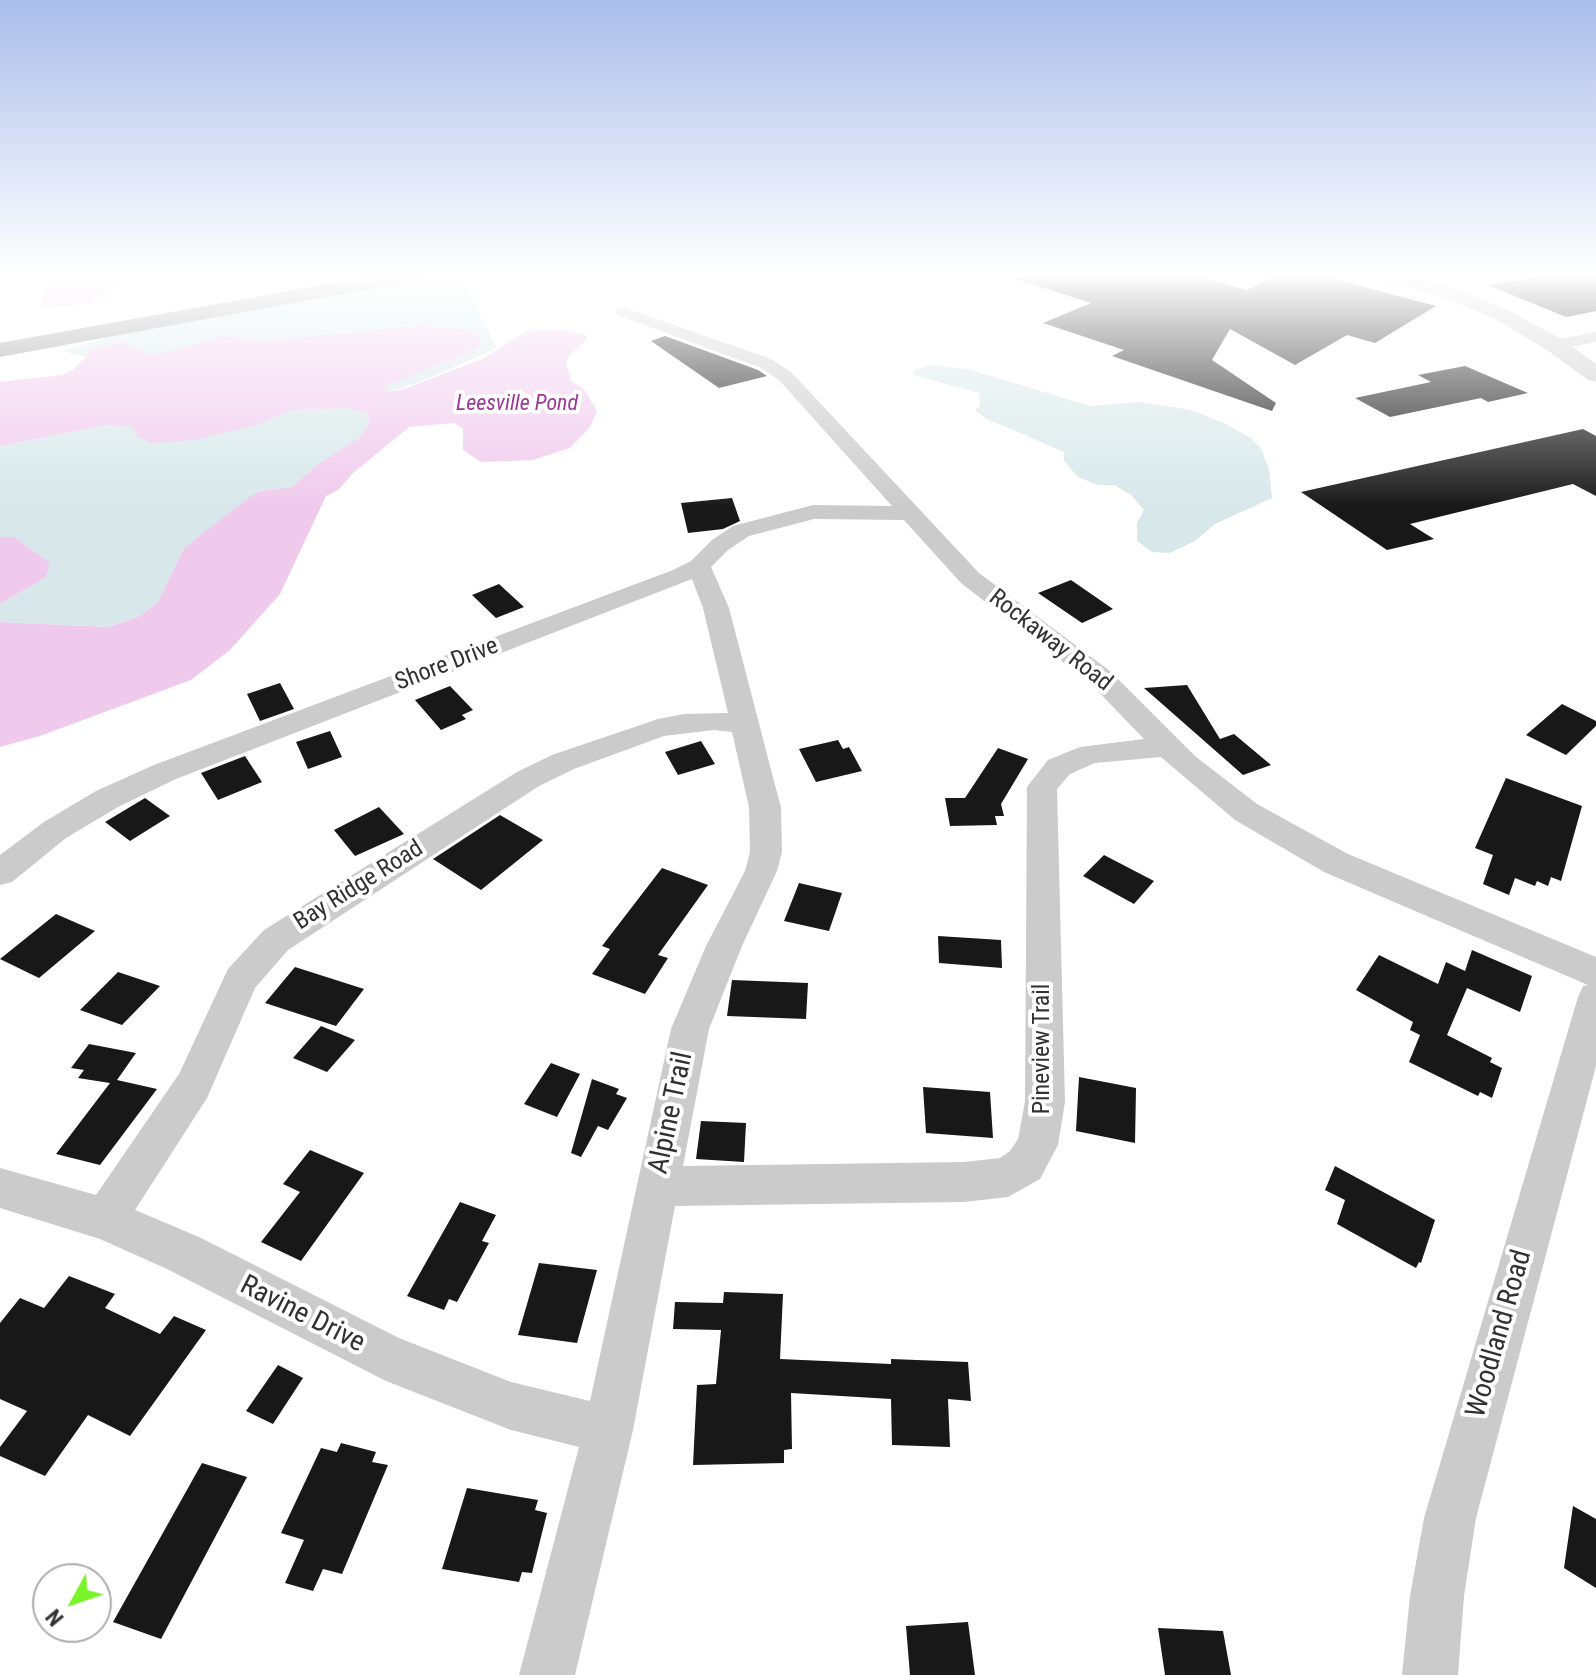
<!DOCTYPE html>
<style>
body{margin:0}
#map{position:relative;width:1596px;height:1675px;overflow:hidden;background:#fff;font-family:"Roboto Condensed",sans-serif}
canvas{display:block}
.north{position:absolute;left:32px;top:1563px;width:80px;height:80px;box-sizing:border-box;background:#fff;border:2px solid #adadad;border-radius:50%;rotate:230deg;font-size:22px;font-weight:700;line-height:32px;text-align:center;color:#313131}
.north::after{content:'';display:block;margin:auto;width:28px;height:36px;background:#79f428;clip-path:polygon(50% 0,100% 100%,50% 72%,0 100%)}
</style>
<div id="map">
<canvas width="1596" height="1675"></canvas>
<div class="north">N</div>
</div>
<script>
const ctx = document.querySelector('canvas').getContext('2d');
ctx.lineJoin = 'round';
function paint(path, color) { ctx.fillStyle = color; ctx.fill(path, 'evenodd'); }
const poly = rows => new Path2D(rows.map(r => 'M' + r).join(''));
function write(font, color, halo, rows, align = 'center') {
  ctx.font = font + ' "Roboto Condensed",sans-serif'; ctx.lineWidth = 8; ctx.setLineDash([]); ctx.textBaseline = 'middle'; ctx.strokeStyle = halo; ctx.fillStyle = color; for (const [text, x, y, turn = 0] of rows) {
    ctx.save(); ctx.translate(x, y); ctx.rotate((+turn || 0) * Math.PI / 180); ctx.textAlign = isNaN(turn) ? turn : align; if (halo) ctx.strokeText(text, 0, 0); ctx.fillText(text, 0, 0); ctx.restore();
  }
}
paint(poly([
 [438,273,458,273,497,348,427,379,372,398,125,366,62,351,122,333],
 [931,365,968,369,1090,406,1140,402,1192,410,1226,424,1251,438,1261,449,1269,469,1272,498,1215,524,1195,541,1170,553,1152,552,1137,541,1137,523,1144,510,1131,495,1114,485,1098,485,1078,477,1064,461,1064,452,985,418,975,410,980,405,979,393,913,375,915,370],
 [345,408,368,413,369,425,360,437,317,465,292,487,260,491,184,548,158,602,140,616,108,627,0,622,0,604,45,578,14,537,0,537,0,446,106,425,257,425,291,410]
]), '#d8e8ea');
paint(poly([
 [65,273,141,273,128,276,89,304,42,307,42,295,55,279],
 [423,325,472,330,483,341,473,350,388,385,384,392,401,390,482,359,527,331,555,329,584,334,588,338,569,356,566,364,572,382,584,389,597,411,590,427,570,448,533,460,481,462,463,450,463,429,454,423,409,427,353,473,338,490,326,496,280,594,230,650,191,680,40,736,0,747,0,622,108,627,140,616,158,602,184,548,251,496,260,491,292,487,317,465,360,437,369,424,368,413,345,408,291,410,257,425,194,440,151,443,137,436,131,426,106,425,0,446,0,382,62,375,73,370,93,349,123,342,147,353,161,354,224,336,259,342],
 [0,537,14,537,50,563,45,578,0,604]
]), '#f0caed');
paint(poly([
 [1017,273,1185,273,1247,290,1282,273,1311,273,1436,306,1375,343,1347,335,1295,365,1230,329,1212,360,1276,403,1272,411,1112,356,1124,350,1043,323,1091,303,1016,279],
 [1561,273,1596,273,1596,311,1566,317,1488,285],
 [665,336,758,370,767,376,719,388,651,341],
 [1465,366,1528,393,1488,402,1481,398,1390,417,1355,398,1431,382,1418,375],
 [1583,429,1596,436,1596,496,1573,484,1410,524,1434,539,1387,550,1301,492],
 [732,498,740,521,723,529,688,533,681,503],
 [1071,580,1113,609,1082,623,1038,593],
 [499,584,524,607,496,618,472,595],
 [280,683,294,709,260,721,247,694],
 [1187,685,1220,739,1234,734,1271,765,1243,775,1144,688],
 [450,686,473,710,462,715,466,719,441,730,415,700],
 [1562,704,1596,721,1596,726,1566,755,1526,735],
 [330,731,342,757,308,769,296,742],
 [838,740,843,749,849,747,862,771,816,782,799,749],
 [701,741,715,764,678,775,665,752],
 [998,748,1028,759,1001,804,1004,816,995,816,997,825,950,826,945,798,965,798],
 [245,756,262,782,218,800,201,773],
 [1506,778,1582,806,1561,881,1551,877,1548,886,1537,881,1535,886,1515,878,1509,895,1483,884,1493,855,1475,848],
 [145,798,170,816,130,841,105,822],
 [379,807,404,834,355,856,334,830],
 [500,815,543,840,481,890,433,859],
 [1104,855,1154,881,1134,904,1083,876],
 [662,868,708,885,658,955,668,958,645,994,592,974,610,949,602,946],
 [799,883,842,893,829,931,784,921],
 [56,914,95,931,39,978,0,959],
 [938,936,1001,940,1002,968,939,963],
 [1472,950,1532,976,1520,1012,1467,988,1447,1035,1492,1058,1490,1062,1502,1068,1492,1098,1480,1092,1478,1096,1409,1062,1420,1035,1410,1030,1413,1022,1356,990,1379,955,1438,984,1446,962,1465,971],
 [295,967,364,989,336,1026,265,1003],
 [118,972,160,986,122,1025,80,1010],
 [732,980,808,983,806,1019,727,1016],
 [321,1026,355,1040,327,1072,293,1058],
 [89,1044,136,1053,117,1080,157,1089,100,1165,56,1154,110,1083,78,1078,84,1070,71,1068],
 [551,1063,580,1074,557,1117,524,1104],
 [1079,1077,1136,1088,1135,1143,1076,1131],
 [592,1079,619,1089,616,1094,627,1098,608,1130,598,1126,581,1157,571,1153],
 [923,1087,990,1092,993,1138,926,1133],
 [701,1121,746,1123,744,1162,696,1159],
 [310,1150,364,1173,301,1261,261,1242,300,1192,283,1184],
 [1335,1166,1435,1220,1421,1263,1419,1262,1416,1268,1337,1224,1345,1200,1325,1190],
 [460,1202,496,1215,482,1241,489,1243,457,1302,449,1299,444,1310,407,1296],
 [539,1263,597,1270,577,1343,518,1335],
 [69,1276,115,1294,105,1308,160,1334,174,1316,206,1330,130,1436,88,1415,45,1476,0,1456,0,1447,27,1411,0,1399,0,1323,20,1298,44,1308],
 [724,1292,783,1294,780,1359,891,1364,891,1359,968,1362,971,1401,948,1399,950,1447,892,1445,891,1399,791,1393,792,1449,784,1450,784,1463,693,1465,697,1385,716,1384,721,1330,673,1329,675,1302,723,1303],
 [278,1365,303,1378,273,1424,246,1411],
 [341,1443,376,1452,372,1462,388,1465,342,1574,323,1569,313,1591,285,1583,304,1540,281,1533,321,1448,337,1452],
 [202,1463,247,1477,161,1639,113,1622],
 [467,1488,538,1500,535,1510,547,1513,532,1573,522,1572,519,1582,442,1569],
 [1573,1506,1596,1519,1596,1588,1564,1568],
 [968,1622,975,1675,910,1675,906,1626],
 [1158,1628,1223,1631,1231,1675,1165,1675]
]), '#181818');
paint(poly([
 [623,307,771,359,791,372,979,573,1110,671,1195,756,1257,804,1348,854,1596,957,1596,1066,1476,1518,1464,1596,1458,1675,1402,1675,1410,1596,1424,1518,1578,997,1583,986,1588,985,1324,872,1235,820,1161,757,1095,763,1070,774,1057,789,1065,1102,1058,1145,1040,1179,1008,1197,964,1202,675,1206,633,1430,575,1675,519,1675,579,1447,511,1430,386,1381,167,1269,100,1239,0,1208,0,1168,96,1195,179,1074,228,969,264,930,517,772,552,755,658,719,684,714,728,713,703,608,692,579,176,779,118,807,66,838,12,882,0,885,0,855,44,822,96,791,154,765,673,570,691,561,712,540,733,526,813,505,892,506,779,380,759,367,617,315,615,312,617,309,623,307],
 [814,519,904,520,961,583,1090,683,1144,739,1080,747,1048,760,1027,787,1025,1102,1018,1139,1010,1151,1000,1158,964,1162,683,1166,709,1029,742,946,777,871,782,852,781,807,775,785,729,608,711,567,728,550,749,536,814,519],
 [714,730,732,732,749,807,750,852,745,871,706,946,671,1029,590,1401,511,1382,399,1338,199,1237,135,1210,207,1098,255,988,288,950,539,786,574,769,664,736,714,730],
 [1596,332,1596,342,1555,350,1546,345,1549,341,1596,332]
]), '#cbcbcb');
paint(poly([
 [1369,273,1400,273,1456,289,1508,310,1563,340,1596,364,1596,382,1588,380,1547,350,1494,318,1442,297,1372,277,1369,273]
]), '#cbcbcb');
paint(poly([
 [388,273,434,273,423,279,0,357,0,343,388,273]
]), '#989898');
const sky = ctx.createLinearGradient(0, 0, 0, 508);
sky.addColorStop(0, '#abbdea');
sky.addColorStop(0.54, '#fff');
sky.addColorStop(1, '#ffffff00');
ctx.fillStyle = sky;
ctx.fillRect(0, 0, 1596, 508);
write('italic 22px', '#9b3795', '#fff', [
 ["Leesville Pond",517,404]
]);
write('24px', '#313131', '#fff', [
 ["Rockaway Road",1050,641,38],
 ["Shore Drive",447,665,-21],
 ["Bay Ridge Road",359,886,-32],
 ["Pineview Trail",1043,1049,-90]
]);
write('28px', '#313131', '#fff', [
 ["Alpine Trail",672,1113,-78],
 ["Ravine Drive",302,1315,27],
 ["Woodland Road",1500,1334,-74]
]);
</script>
